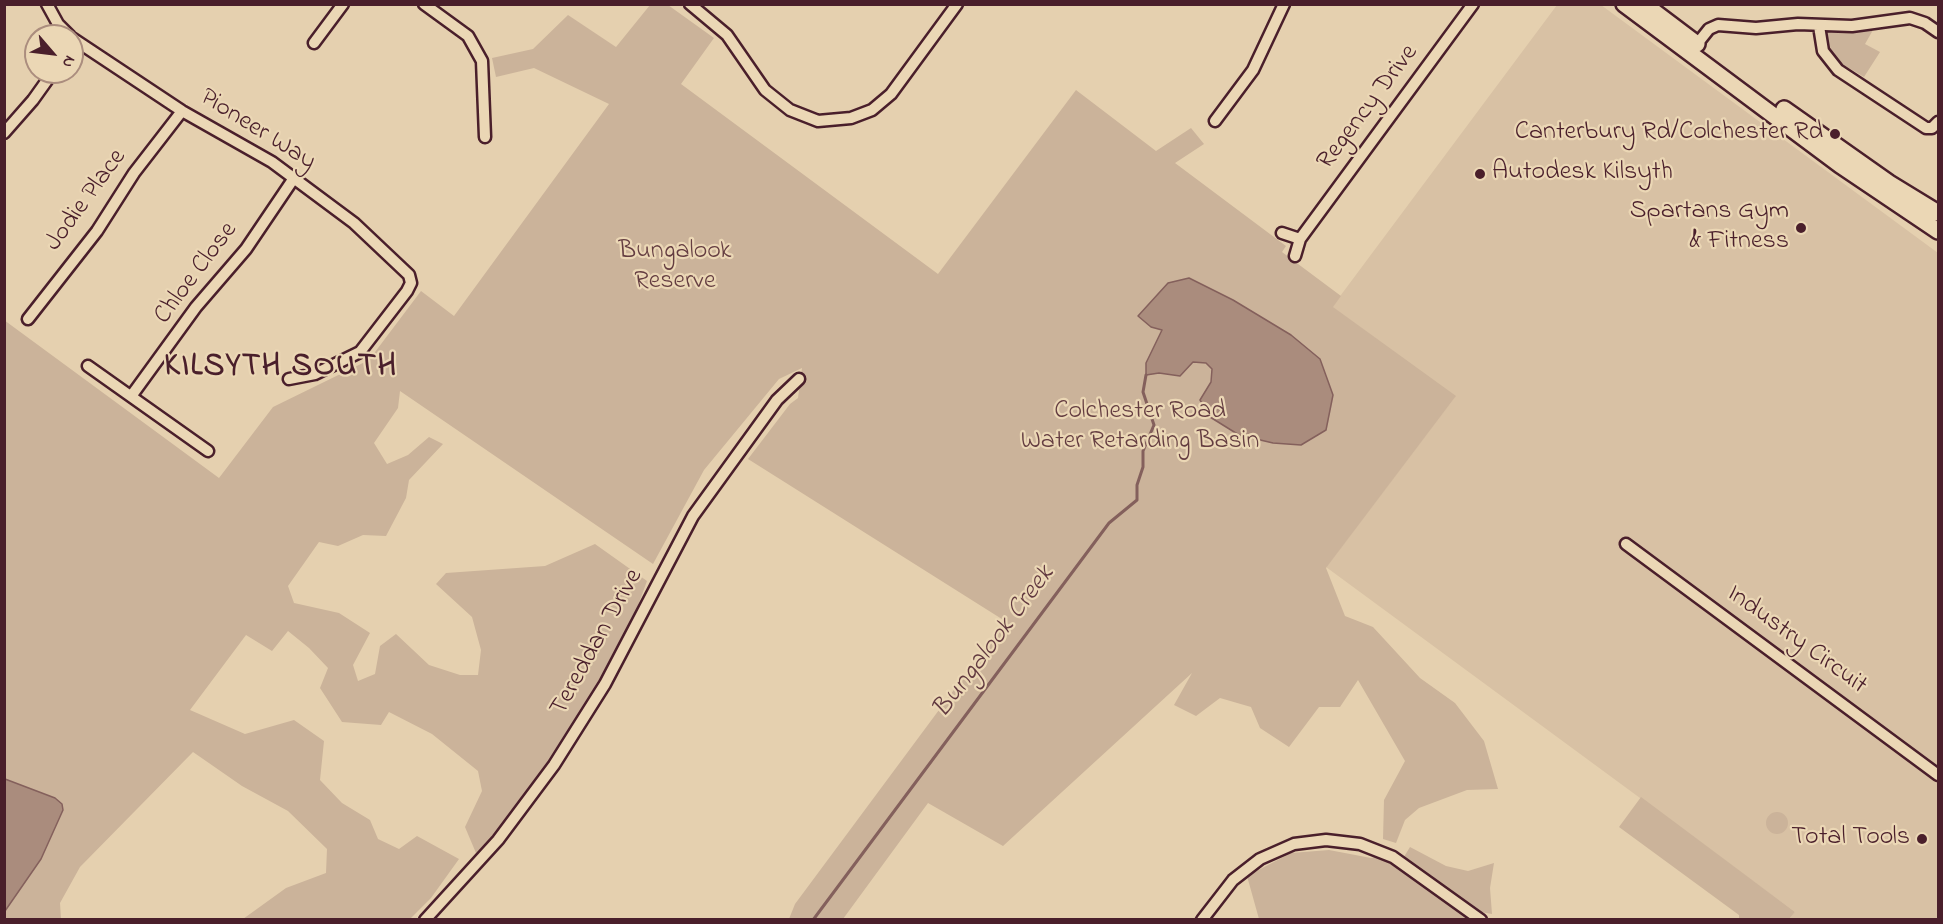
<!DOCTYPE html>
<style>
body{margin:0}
#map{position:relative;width:1943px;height:924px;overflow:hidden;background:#e5d0af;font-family:"Indie Flower",sans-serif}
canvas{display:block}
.frame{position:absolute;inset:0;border:6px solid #4a1f2b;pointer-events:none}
.north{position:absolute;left:24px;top:24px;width:60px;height:60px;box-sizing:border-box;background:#ebd7b5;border:2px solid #ab8d7e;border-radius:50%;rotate:118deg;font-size:16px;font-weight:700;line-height:24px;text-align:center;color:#4a1f2b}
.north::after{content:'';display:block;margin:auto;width:21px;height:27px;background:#4a1f2b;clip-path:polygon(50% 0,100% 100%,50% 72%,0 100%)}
</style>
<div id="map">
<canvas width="1943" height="924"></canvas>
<div class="frame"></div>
<div class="north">N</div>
</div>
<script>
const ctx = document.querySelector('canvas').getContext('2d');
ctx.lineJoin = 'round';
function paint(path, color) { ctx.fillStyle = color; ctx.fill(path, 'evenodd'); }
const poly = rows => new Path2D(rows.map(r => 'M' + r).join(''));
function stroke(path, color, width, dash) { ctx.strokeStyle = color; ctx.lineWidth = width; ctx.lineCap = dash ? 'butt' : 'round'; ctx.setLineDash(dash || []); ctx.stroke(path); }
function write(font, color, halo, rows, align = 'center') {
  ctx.font = font + ' "Indie Flower",sans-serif'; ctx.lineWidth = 4.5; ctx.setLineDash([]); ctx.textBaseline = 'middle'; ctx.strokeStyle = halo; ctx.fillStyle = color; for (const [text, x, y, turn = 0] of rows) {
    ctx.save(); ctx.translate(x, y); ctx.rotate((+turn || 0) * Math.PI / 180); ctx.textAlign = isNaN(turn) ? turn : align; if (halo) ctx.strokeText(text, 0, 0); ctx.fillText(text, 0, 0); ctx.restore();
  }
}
paint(poly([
 [1557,5,1601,5,1938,253,1938,919,1789,919,1795,912,1326,567,1455,397,1332,307]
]), '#d8c1a4');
paint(poly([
 [650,5,668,5,714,38,681,84,938,274,1076,90,1156,151,1191,128,1204,144,1175,163,1286,246,1282,252,1341,296,1333,307,1456,396,1326,568,1345,616,1373,627,1420,678,1455,703,1484,741,1498,789,1467,790,1419,808,1405,820,1396,843,1383,839,1384,800,1405,761,1358,680,1340,707,1319,707,1289,747,1260,728,1251,707,1220,698,1196,716,1174,705,1192,673,1003,846,928,803,843,919,789,919,795,904,1005,621,748,459,790,404,798,398,802,368,779,379,704,470,653,564,400,391,398,408,374,443,387,464,408,455,429,437,443,444,409,480,406,498,386,536,363,535,338,546,319,542,288,586,294,603,339,613,370,633,353,665,358,681,375,674,380,646,396,634,429,665,460,675,478,675,481,650,472,617,436,584,446,573,545,566,595,544,647,581,626,638,584,713,533,787,501,828,476,853,465,827,482,791,478,771,432,734,389,712,381,725,342,722,320,688,328,668,309,648,288,631,272,651,246,635,190,710,245,734,294,720,324,741,320,780,342,803,370,820,378,839,399,849,417,836,459,859,431,898,410,919,243,919,286,888,326,873,327,849,288,811,242,786,193,752,80,867,60,903,61,919,5,919,4,320,219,478,273,407,369,360,421,291,454,316,609,104,534,68,496,77,492,58,533,49,568,15,616,47],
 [1873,30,1865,44,1880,52,1864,77,1844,65,1829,51,1827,32],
 [1641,797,1795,912,1789,919,1739,919,1739,915,1619,827],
 '1766 823a11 11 0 1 1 22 0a11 11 0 1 1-22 0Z',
 [1410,847,1446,866,1468,871,1494,863,1490,888,1492,914,1475,911,1472,920,1259,919,1247,876,1291,853,1329,850,1371,858,1381,856,1399,865]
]), '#cbb39a');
const water = poly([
 [1189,278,1233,300,1291,335,1320,359,1333,395,1326,430,1301,445,1273,443,1239,435,1210,417,1200,400,1211,382,1212,369,1206,363,1193,362,1180,376,1159,373,1146,375,1146,363,1162,330,1151,327,1138,316,1168,283,1189,278],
 [5,779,55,798,62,804,63,810,41,859,5,911,5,779]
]);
paint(water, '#aa8c7d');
stroke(water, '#84605c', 1.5);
stroke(poly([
 [813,920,1109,523,1137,500,1137,485,1143,467,1143,451,1154,425,1143,392,1146,375]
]), '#84605c', 3);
const street = poly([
 [47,4,58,24,70,36],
 [424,4,468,36,482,61,485,137],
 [690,4,727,35,765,90,790,110,818,121,851,118,872,110,891,94,957,4],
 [1819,26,1823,51,1838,70,1926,128,1932,128,1938,122],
 [72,38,182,111,272,162,354,223,409,275,411,283,407,291,360,352,315,374,289,379],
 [314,43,343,4],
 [1693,49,1709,29,1718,25,1756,28,1798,24,1852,26,1910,18,1925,23,1938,32],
 [1215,121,1253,70,1284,4],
 [4,133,33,100,53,72],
 [1282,233,1300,239],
 [1295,256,1300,239,1473,4],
 [28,319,97,231,134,173,182,111],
 [88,366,208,451],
 [132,395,196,307,246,249,294,178],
 [1626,544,1938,775],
 [425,920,498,840,554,765,605,684,693,516,777,400,799,379],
 [1202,920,1233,880,1260,859,1294,844,1326,840,1360,844,1393,857,1481,920]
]);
const secondary = poly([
 [1624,4,1840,165,1938,231],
 [1644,4,1697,44],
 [1784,109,1889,183,1938,213]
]);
stroke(street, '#4a1f2b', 15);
stroke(secondary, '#4a1f2b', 20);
stroke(street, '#ebd7b5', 10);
stroke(secondary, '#ebd7b5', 15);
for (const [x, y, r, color] of [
 [1835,134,6,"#4a1f2b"],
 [1480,174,6,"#4a1f2b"],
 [1801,228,6,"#4a1f2b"],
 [1922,839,6,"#4a1f2b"]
]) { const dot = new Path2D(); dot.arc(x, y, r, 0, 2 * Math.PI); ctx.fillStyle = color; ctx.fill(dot); stroke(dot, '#ebd7b5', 2); }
write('26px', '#4a1f2b', '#ebd7b5', [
 ["Regency Drive",1369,108,-53],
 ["Pioneer Way",257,131,32],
 ["Jodie Place",87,201,-54],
 ["Chloe Close",197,274,-53],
 ["Industry Circuit",1796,641,36],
 ["Tereddan Drive",598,643,-61]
]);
write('26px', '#4a1f2b', '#ebd7b5', [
 ["Canterbury Rd/Colchester Rd",1823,134],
 ["Autodesk Kilsyth",1492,174,"left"],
 ["Spartans Gym",1789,213],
 ["& Fitness",1789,243],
 ["Total Tools",1910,839]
], 'right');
write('26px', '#643d41', '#ebd7b5', [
 ["Bungalook",675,253],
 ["Reserve",675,283],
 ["Colchester Road",1140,413],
 ["Water Retarding Basin",1140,443]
]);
write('italic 27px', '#623a40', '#ebd7b5', [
 ["Bungalook Creek",995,643,-53]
]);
ctx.letterSpacing = '1.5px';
write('bold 32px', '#4a1f2b', '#ebd7b5', [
 ["KILSYTH SOUTH",281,369]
]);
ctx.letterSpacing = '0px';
</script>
